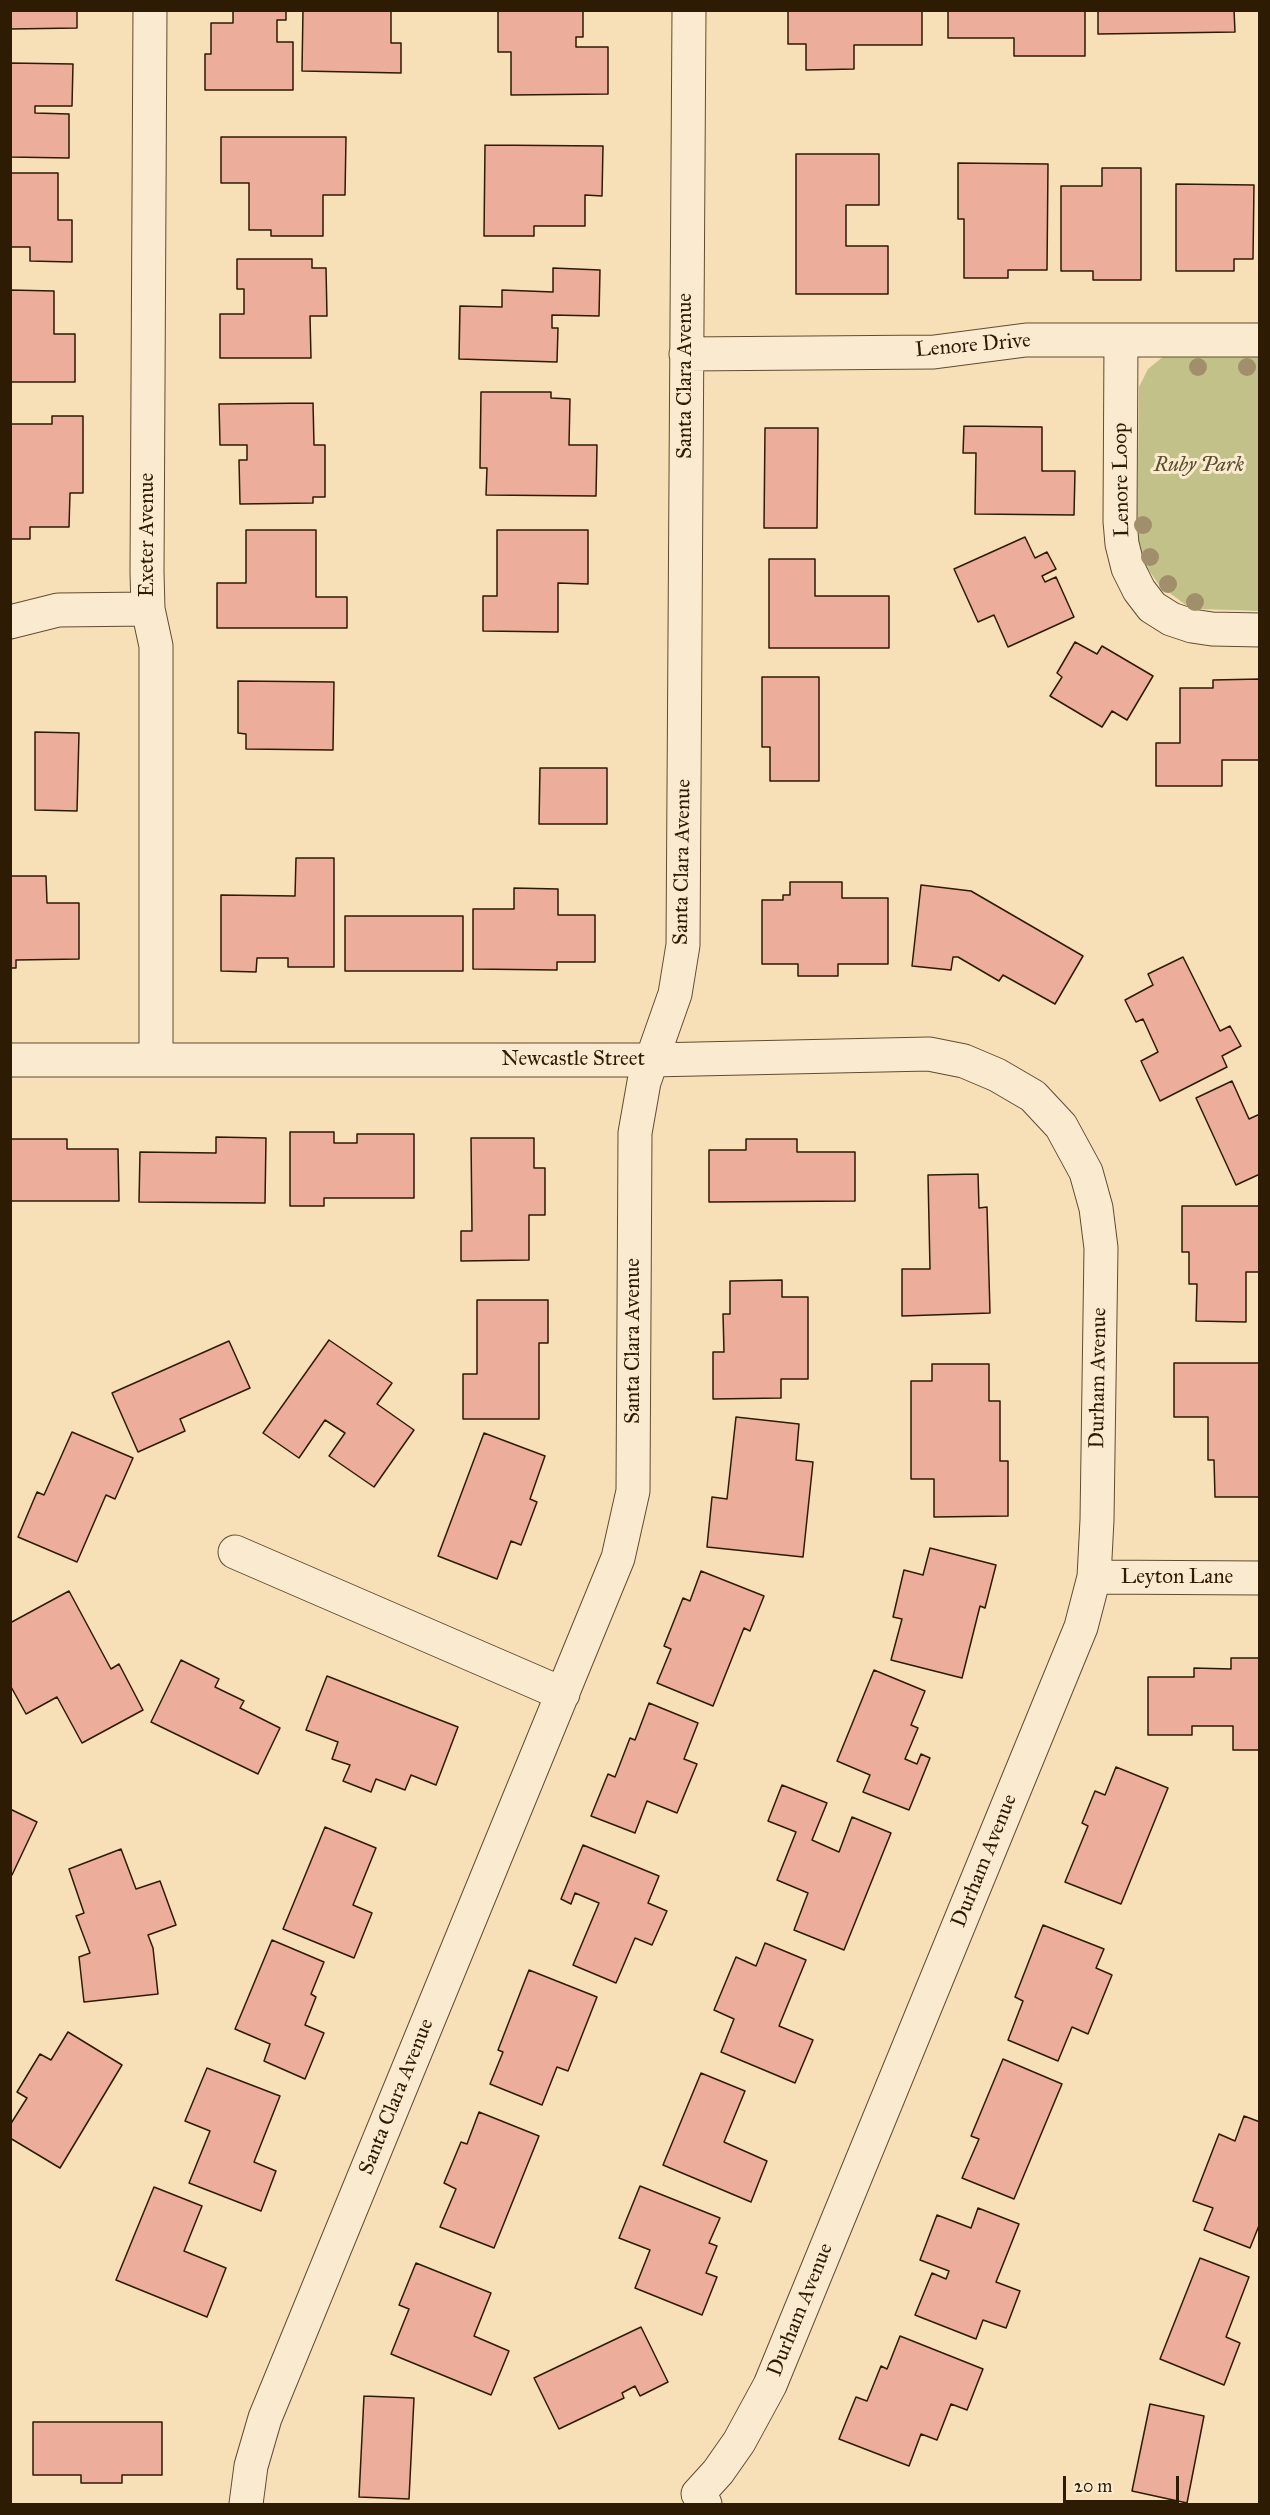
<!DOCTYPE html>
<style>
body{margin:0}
#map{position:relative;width:1270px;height:2515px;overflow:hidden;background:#f7e0b7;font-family:"IM FELL Great Primer",serif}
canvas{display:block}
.frame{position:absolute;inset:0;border:12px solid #2e1b04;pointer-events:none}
.scale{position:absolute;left:1063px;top:2476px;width:116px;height:27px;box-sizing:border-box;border:3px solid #2e1b04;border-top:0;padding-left:8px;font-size:18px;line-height:21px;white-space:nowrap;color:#2e1b04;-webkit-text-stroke:4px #faebd0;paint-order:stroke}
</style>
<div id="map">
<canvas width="1270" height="2515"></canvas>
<div class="frame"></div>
<div class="scale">20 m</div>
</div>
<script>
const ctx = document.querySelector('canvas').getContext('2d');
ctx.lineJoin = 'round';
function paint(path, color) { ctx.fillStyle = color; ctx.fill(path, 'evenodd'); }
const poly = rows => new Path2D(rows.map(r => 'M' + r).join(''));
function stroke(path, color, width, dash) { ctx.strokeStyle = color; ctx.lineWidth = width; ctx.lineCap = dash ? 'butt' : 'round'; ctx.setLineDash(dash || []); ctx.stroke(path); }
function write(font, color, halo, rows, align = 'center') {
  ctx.font = font + ' "IM FELL Great Primer",serif'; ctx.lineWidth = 6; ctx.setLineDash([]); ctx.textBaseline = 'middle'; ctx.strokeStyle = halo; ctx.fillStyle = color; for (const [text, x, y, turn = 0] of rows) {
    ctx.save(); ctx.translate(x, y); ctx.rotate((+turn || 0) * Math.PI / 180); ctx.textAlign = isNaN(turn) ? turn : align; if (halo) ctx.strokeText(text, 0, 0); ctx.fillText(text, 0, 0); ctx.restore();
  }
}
paint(poly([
 [1259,354,1259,611,1200,609,1186,605,1160,586,1145,565,1141,553,1137,537,1139,387,1148,369,1164,356]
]), '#c3c18a');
const building = poly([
 [10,10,77,10,77,28,10,29,10,10],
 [233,10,286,10,286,20,277,20,277,42,293,42,293,90,205,90,205,54,211,54,211,23,233,23,233,10],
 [303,10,391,10,391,43,401,43,401,73,302,71,303,10],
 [498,10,583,10,583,37,576,37,576,47,608,47,608,94,511,95,511,52,498,52,498,10],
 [788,10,922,10,922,45,854,45,854,69,806,70,806,44,788,44,788,10],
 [948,10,1085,10,1085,56,1014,56,1014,38,948,38,948,10],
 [1098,10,1234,10,1235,32,1098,34,1098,10],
 [10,63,73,64,72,106,35,106,35,113,69,114,69,158,10,157,10,63],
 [221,137,346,137,345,195,323,195,323,236,271,236,271,230,249,230,249,183,221,183,221,137],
 [485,145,603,146,602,196,585,195,585,226,534,226,534,236,484,236,485,145],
 [796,154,879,154,879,205,846,205,846,246,888,246,888,294,796,294,796,154],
 [958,163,1048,164,1047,270,1008,270,1008,278,964,278,964,219,958,219,958,163],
 [1102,168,1141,168,1141,280,1093,280,1093,271,1061,271,1061,186,1102,186,1102,168],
 [10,173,58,173,58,220,72,220,72,262,30,261,30,247,10,247,10,173],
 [1176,184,1254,185,1253,259,1234,259,1234,271,1176,271,1176,184],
 [237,259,312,259,312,268,326,268,327,316,310,316,311,358,220,358,220,314,244,314,244,289,237,289,237,259],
 [553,268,600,270,599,316,552,315,552,328,558,328,557,362,459,359,460,306,502,307,502,290,553,292,553,268],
 [10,290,54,291,54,334,75,334,75,382,10,382,10,290],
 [481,392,551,392,551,398,570,399,569,445,597,445,596,496,486,495,487,468,480,468,481,392],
 [313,403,314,445,325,445,325,497,313,497,313,503,240,504,239,460,247,460,247,445,220,445,219,404,313,403],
 [52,416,83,416,83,493,70,493,69,527,30,527,30,539,11,539,10,555,10,424,52,424,52,416],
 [964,426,1042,427,1042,471,1075,471,1074,515,975,514,976,453,963,453,964,426],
 [765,428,818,428,817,528,764,528,765,428],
 [246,530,316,530,316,597,347,597,347,628,217,628,217,583,246,583,246,530],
 [497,530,588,530,588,584,558,583,558,632,483,631,483,596,497,596,497,530],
 [1025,537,1035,558,1047,552,1056,569,1042,576,1045,582,1056,577,1074,617,1008,647,994,615,978,622,954,569,1025,537],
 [769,559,815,559,815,596,889,596,889,648,769,648,769,559],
 [1075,642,1097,654,1102,646,1153,676,1127,720,1112,711,1102,727,1050,696,1062,677,1057,673,1075,642],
 [762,677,819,677,819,781,770,781,770,747,762,747,762,677],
 [1260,679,1260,760,1222,760,1222,786,1156,786,1156,743,1180,743,1180,688,1213,688,1213,680,1260,679],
 [238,681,334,682,333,750,246,749,246,734,238,733,238,681],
 [35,732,79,733,77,811,35,810,35,732],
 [540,768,607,768,607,824,539,824,540,768],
 [296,858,334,858,334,967,288,967,288,958,257,958,256,972,221,971,221,895,295,896,296,858],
 [10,876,46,876,47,903,79,903,79,959,16,960,16,968,10,968,10,876],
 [790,882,842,882,842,898,888,898,888,964,838,964,838,976,798,976,798,964,762,964,762,900,783,900,783,895,790,895,790,882],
 [921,885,971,891,1083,956,1055,1004,1003,975,999,981,958,957,953,957,951,970,912,966,921,885],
 [514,888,558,889,558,915,595,915,595,962,557,962,557,970,473,969,473,909,514,909,514,888],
 [345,916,463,916,463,971,345,971,345,916],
 [1183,957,1220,1031,1230,1026,1241,1046,1222,1056,1227,1067,1160,1101,1141,1061,1158,1052,1143,1019,1136,1022,1125,1000,1153,985,1148,974,1183,957],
 [1232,1081,1249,1119,1260,1114,1260,1174,1236,1185,1196,1098,1232,1081],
 [290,1132,334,1132,334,1143,357,1143,357,1134,414,1134,414,1198,324,1198,324,1206,290,1206,290,1132],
 [216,1137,266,1138,265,1203,139,1202,140,1152,216,1153,216,1137],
 [471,1138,534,1138,534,1168,545,1168,545,1215,529,1215,529,1260,461,1261,461,1231,472,1231,471,1138],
 [10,1139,67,1139,67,1149,118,1149,119,1201,10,1201,10,1139],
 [746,1139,797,1139,797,1152,855,1152,855,1201,709,1202,709,1150,746,1150,746,1139],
 [978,1174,979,1208,987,1207,990,1313,902,1316,902,1269,930,1269,928,1175,978,1174],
 [1182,1206,1260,1206,1260,1272,1246,1272,1246,1322,1196,1321,1197,1284,1189,1284,1189,1252,1182,1252,1182,1206],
 [782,1280,782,1297,808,1297,808,1379,781,1379,781,1398,713,1399,713,1352,724,1352,723,1314,730,1314,730,1281,782,1280],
 [477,1300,548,1300,548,1343,539,1343,539,1419,463,1419,463,1374,477,1374,477,1300],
 [329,1340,392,1383,377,1404,414,1430,374,1487,329,1456,345,1433,325,1420,299,1458,263,1433,329,1340],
 [229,1341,250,1388,180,1419,185,1431,138,1452,112,1393,229,1341],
 [1174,1363,1260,1363,1260,1497,1215,1497,1214,1460,1208,1460,1208,1417,1174,1417,1174,1363],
 [932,1364,989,1364,989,1401,1000,1401,1000,1461,1008,1461,1008,1516,934,1517,934,1479,911,1479,911,1381,932,1381,932,1364],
 [736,1417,799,1424,796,1460,813,1462,803,1557,707,1547,712,1497,727,1499,736,1417],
 [72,1432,133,1458,115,1499,106,1495,77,1562,18,1537,37,1492,44,1495,72,1432],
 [484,1433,545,1456,530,1499,537,1502,521,1545,511,1541,497,1579,438,1556,484,1433],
 [930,1548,996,1565,985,1608,980,1606,962,1678,891,1660,902,1619,893,1617,904,1570,923,1575,930,1548],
 [701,1571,764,1596,750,1631,744,1628,713,1706,657,1683,671,1649,664,1646,683,1598,690,1601,701,1571],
 [69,1591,111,1669,119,1664,143,1710,82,1743,57,1697,26,1714,10,1685,10,1623,69,1591],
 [1231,1658,1260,1658,1260,1750,1233,1750,1233,1726,1192,1726,1192,1735,1148,1735,1148,1677,1194,1677,1194,1668,1231,1669,1231,1658],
 [181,1660,219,1679,215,1687,244,1701,240,1708,280,1728,258,1774,151,1722,181,1660],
 [874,1670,925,1691,911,1725,918,1728,905,1759,917,1764,921,1754,930,1758,909,1810,863,1792,870,1775,837,1761,874,1670],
 [327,1676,458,1727,436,1785,411,1775,405,1790,376,1779,371,1792,343,1781,350,1765,332,1759,338,1742,306,1730,327,1676],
 [649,1703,698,1723,684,1759,697,1764,677,1813,647,1801,635,1833,591,1816,608,1774,615,1777,630,1738,635,1740,649,1703],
 [1116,1767,1168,1788,1121,1904,1065,1882,1088,1826,1082,1823,1095,1791,1105,1795,1116,1767],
 [782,1785,827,1803,812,1840,839,1852,852,1817,891,1833,844,1950,794,1930,808,1893,777,1880,796,1832,768,1821,782,1785],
 [10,1809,37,1822,12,1875,10,1874,10,1809],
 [325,1827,376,1848,353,1905,372,1913,354,1958,283,1929,325,1827],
 [583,1845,659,1876,648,1903,667,1911,652,1945,635,1938,616,1983,573,1965,599,1903,575,1893,571,1904,561,1899,583,1845],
 [121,1849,136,1889,160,1881,176,1925,148,1935,153,1948,158,1994,84,2002,79,1957,90,1953,76,1916,84,1913,69,1869,121,1849],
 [1043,1925,1104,1949,1096,1968,1112,1975,1088,2034,1072,2027,1058,2061,1008,2040,1023,2001,1015,1997,1043,1925],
 [272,1940,324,1962,311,1994,316,1997,305,2025,324,2033,305,2079,264,2061,270,2044,235,2029,272,1940],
 [765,1943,806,1960,779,2026,813,2040,795,2083,721,2052,734,2019,714,2010,736,1957,756,1966,765,1943],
 [529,1970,597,1997,568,2071,557,2067,542,2105,490,2084,503,2052,498,2050,529,1970],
 [68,2032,122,2065,60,2168,10,2138,10,2125,27,2098,17,2092,40,2054,51,2060,68,2032],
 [1003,2059,1062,2084,1014,2199,962,2178,979,2139,971,2136,1003,2059],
 [207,2068,280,2096,254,2162,276,2171,261,2211,189,2183,210,2131,185,2121,207,2068],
 [701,2073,745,2091,724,2142,767,2161,751,2202,663,2165,701,2073],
 [479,2112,539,2136,494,2248,440,2227,456,2189,444,2183,461,2142,467,2144,479,2112],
 [1244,2116,1260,2122,1260,2223,1250,2248,1204,2230,1213,2208,1193,2201,1219,2134,1235,2141,1244,2116],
 [640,2186,720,2218,709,2243,717,2246,706,2273,717,2277,702,2315,635,2288,650,2250,619,2238,640,2186],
 [154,2187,202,2206,184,2251,226,2268,207,2317,116,2280,154,2187],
 [978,2208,1019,2224,996,2282,1020,2291,1006,2328,983,2320,976,2339,915,2315,932,2273,946,2279,949,2271,920,2260,937,2215,971,2228,978,2208],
 [1200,2258,1249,2277,1226,2337,1240,2343,1224,2385,1160,2359,1200,2258],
 [416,2263,491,2293,474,2336,509,2351,491,2395,391,2354,409,2309,399,2305,416,2263],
 [641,2327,668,2382,640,2396,635,2386,622,2393,624,2398,559,2429,534,2378,641,2327],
 [900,2336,983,2369,967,2410,951,2404,937,2440,921,2434,909,2466,839,2439,856,2397,867,2401,881,2366,887,2369,900,2336],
 [364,2396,414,2398,409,2499,359,2497,364,2396],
 [1150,2404,1204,2416,1187,2503,1132,2491,1150,2404],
 [33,2422,162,2422,162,2475,122,2475,122,2483,81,2483,81,2475,33,2475,33,2422]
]);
paint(building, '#ecae9a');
stroke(building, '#2e1b04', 1.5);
const street = poly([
 [150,10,147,572,148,609,156,646,156,1059],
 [1121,340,1120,521,1122,544,1128,568,1139,590,1152,607,1171,619,1192,626,1212,629,1260,630],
 [686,354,934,352,1026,340,1260,340],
 [10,622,58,610,148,609],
 [10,1060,651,1060,929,1054,964,1061,997,1075,1033,1096,1061,1126,1086,1172,1096,1208,1101,1248,1097,1520,1094,1577,1081,1627,770,2385,739,2442,718,2472,698,2494,705,2504],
 [235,1552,563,1694],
 [1094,1577,1260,1578],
 [246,2504,251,2466,265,2418,618,1558,633,1491,635,1133,644,1082,675,994,683,945,689,10]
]);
stroke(street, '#604c31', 35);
stroke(street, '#faebd0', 33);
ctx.fillStyle = '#a18f6b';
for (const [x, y] of [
 [1198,367],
 [1247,367],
 [1143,525],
 [1150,557],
 [1168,584],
 [1195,602]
]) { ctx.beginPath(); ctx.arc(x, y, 9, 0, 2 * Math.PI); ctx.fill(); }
write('21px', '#2e1b04', '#faebd0', [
 ["Lenore Drive",973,346,-5],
 ["Santa Clara Avenue",686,376,-90],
 ["Lenore Loop",1122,480,-91],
 ["Exeter Avenue",148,535,-90],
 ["Santa Clara Avenue",683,862,-89],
 ["Newcastle Street",573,1060],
 ["Santa Clara Avenue",634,1341,-90],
 ["Durham Avenue",1099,1378,-89],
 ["Leyton Lane",1177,1578],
 ["Durham Avenue",985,1861,-68],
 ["Santa Clara Avenue",397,2097,-68],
 ["Durham Avenue",801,2310,-68]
]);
write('italic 21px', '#5b4d2c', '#faebd0', [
 ["Ruby Park",1199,466]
]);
</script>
